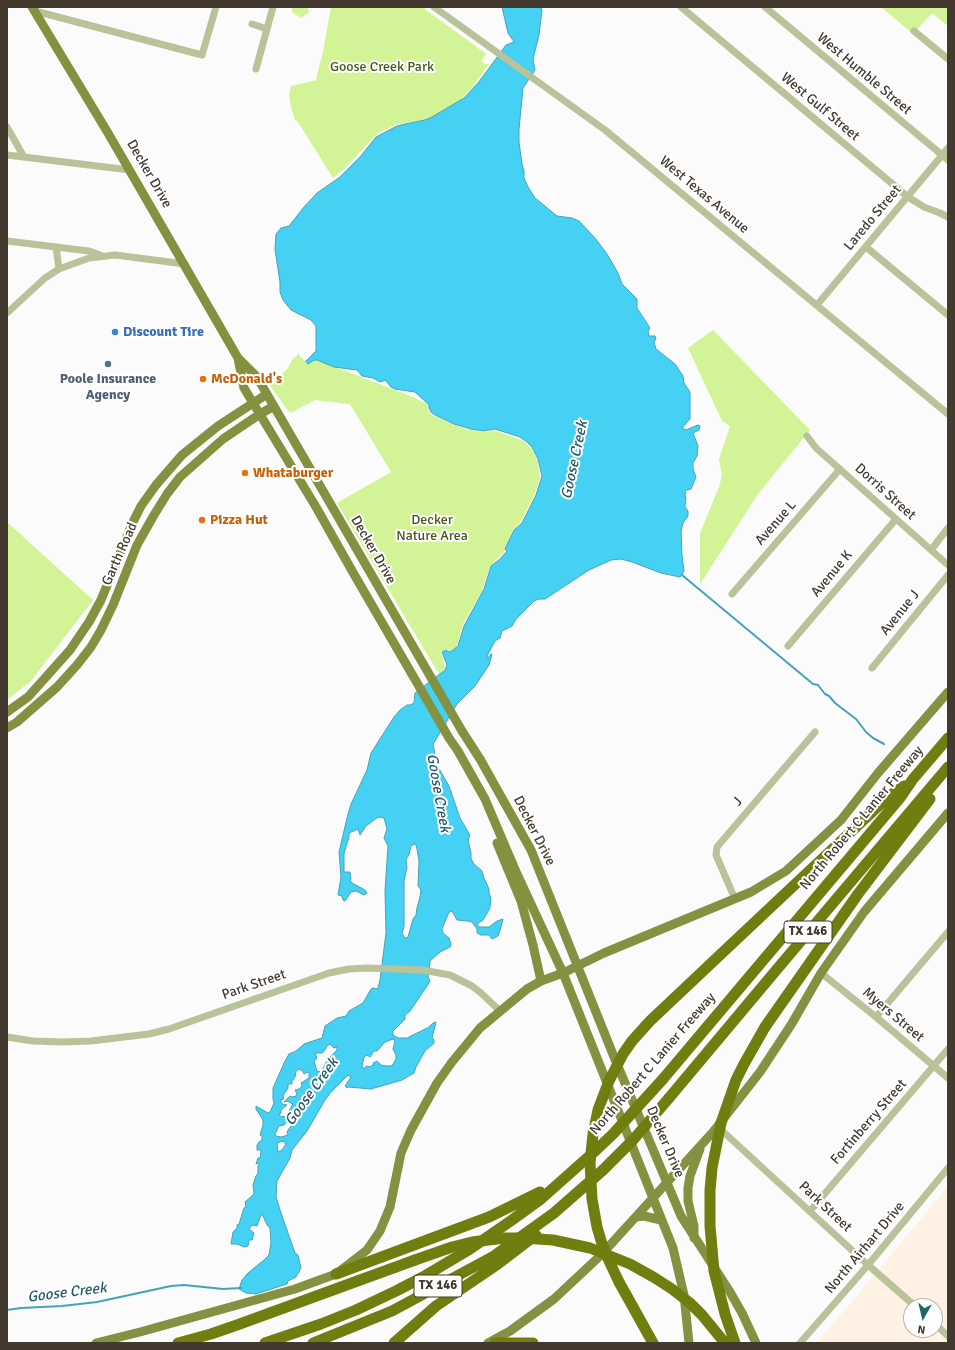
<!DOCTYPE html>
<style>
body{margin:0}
#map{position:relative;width:955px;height:1350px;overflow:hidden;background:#fbfbfb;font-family:Signika,sans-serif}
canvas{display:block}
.frame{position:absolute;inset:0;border:8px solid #44392e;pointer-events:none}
.north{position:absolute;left:903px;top:1298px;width:40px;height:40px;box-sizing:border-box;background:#fff;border:1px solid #b4b0ab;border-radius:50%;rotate:188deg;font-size:11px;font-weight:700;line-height:16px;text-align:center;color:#44392e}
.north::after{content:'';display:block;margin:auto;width:14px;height:18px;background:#1e6965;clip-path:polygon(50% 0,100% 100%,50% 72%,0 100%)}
</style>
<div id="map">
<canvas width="955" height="1350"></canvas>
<div class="frame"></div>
<div class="north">N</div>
</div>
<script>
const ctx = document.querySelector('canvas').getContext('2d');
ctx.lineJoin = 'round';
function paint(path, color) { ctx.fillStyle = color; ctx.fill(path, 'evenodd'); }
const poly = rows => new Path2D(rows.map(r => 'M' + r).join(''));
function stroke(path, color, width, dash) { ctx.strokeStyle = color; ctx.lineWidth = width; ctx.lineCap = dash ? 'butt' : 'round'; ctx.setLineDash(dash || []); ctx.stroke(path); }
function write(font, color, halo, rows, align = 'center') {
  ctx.font = font + ' Signika,sans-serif'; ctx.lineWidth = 4; ctx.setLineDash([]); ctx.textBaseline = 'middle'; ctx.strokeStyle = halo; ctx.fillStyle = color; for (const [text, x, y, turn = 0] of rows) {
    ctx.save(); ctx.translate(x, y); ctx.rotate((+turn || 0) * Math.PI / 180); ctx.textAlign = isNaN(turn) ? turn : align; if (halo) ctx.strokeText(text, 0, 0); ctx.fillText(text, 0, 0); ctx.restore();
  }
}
paint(poly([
 [948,1186,948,1343,817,1343],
 [911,1306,935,1306,935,1330,911,1330]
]), '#fff1e4');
paint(poly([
 [292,7,308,7,309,12,301,18,292,12],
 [331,7,422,7,485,53,486,54,481,61,485,64,489,64,471,89,460,100,435,115,425,120,398,124,378,133,345,168,333,178,298,122,295,120,291,107,289,95,291,86,317,80,316,78,323,52],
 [881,7,948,7,948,26,932,13,913,34],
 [713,330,810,430,758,494,700,584,700,533,719,487,722,475,719,459,730,426,722,421,688,348],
 [297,353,308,364,314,360,317,360,413,397,427,404,428,410,432,415,452,424,466,429,483,432,494,430,524,441,532,449,538,462,540,478,534,496,520,523,513,529,504,552,490,566,482,591,463,624,457,646,450,651,444,649,441,652,445,668,439,674,337,503,391,472,350,404,315,400,290,413,268,383,278,378,288,368,293,358,297,356],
 [7,522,93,600,31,681,7,700]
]), '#d3f496');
const water = poly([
 [502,7,541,7,542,10,539,35,533,59,535,70,523,88,519,129,519,142,522,164,524,171,524,178,528,187,535,198,557,216,572,218,579,221,595,238,607,254,618,273,622,284,637,299,637,308,650,328,648,331,649,336,655,336,656,339,654,342,656,349,675,364,683,376,684,383,690,392,690,419,682,428,686,430,698,425,700,426,699,430,693,433,698,446,697,456,693,463,693,469,696,477,691,489,686,490,685,495,686,498,685,507,688,511,688,516,683,523,681,532,682,555,684,571,680,577,661,573,632,562,621,559,611,560,589,570,545,599,539,599,534,601,516,619,512,626,502,631,500,638,495,641,487,656,488,658,491,654,492,654,489,665,475,686,457,704,435,741,433,744,437,765,449,786,460,818,470,835,468,840,471,853,471,859,474,864,482,871,484,878,489,889,489,893,491,898,490,908,483,920,477,924,479,927,489,927,497,921,503,919,501,927,498,936,492,939,489,935,481,935,477,933,477,929,472,922,468,921,457,920,452,911,449,912,442,929,443,933,449,938,451,944,450,947,440,952,430,961,428,977,430,981,427,986,410,1011,405,1015,405,1019,393,1031,393,1035,398,1038,407,1038,429,1027,433,1023,436,1022,432,1038,434,1040,434,1043,425,1051,416,1067,414,1073,402,1080,371,1089,348,1087,347,1088,345,1086,351,1077,348,1075,331,1092,325,1100,307,1131,292,1150,290,1158,277,1181,276,1197,281,1213,295,1253,298,1255,301,1268,296,1277,288,1281,287,1284,256,1294,246,1293,239,1289,242,1280,248,1273,264,1260,269,1255,271,1242,270,1228,267,1225,262,1214,261,1215,257,1226,252,1225,249,1229,254,1233,252,1240,249,1240,248,1246,244,1247,237,1244,231,1244,233,1232,237,1228,237,1225,239,1224,244,1208,246,1207,245,1202,254,1194,253,1185,256,1176,258,1173,258,1166,259,1165,258,1163,256,1164,258,1158,260,1158,261,1152,261,1150,257,1150,257,1145,259,1142,262,1140,262,1136,260,1135,263,1125,263,1120,256,1109,256,1106,268,1113,270,1112,274,1103,273,1099,273,1088,285,1061,289,1054,296,1051,304,1044,322,1038,325,1026,337,1018,346,1016,349,1011,363,1003,371,989,373,988,377,989,378,988,380,980,386,933,385,891,388,846,384,838,387,829,384,818,378,817,366,826,360,835,358,829,349,833,349,837,344,853,344,872,350,872,351,879,350,880,352,883,365,890,367,893,364,895,356,891,351,892,345,901,343,900,342,896,338,895,341,877,339,852,347,818,351,804,367,770,371,753,394,717,400,710,407,705,410,705,414,703,415,693,445,670,447,665,442,652,445,650,450,652,458,646,464,626,484,589,491,566,500,559,507,551,505,549,514,530,522,523,536,495,542,476,538,459,532,447,527,442,520,437,495,429,483,431,471,429,454,424,435,415,431,412,429,408,429,405,415,392,395,389,391,387,385,380,383,381,380,382,373,378,362,376,357,370,334,367,317,360,314,360,308,364,306,361,316,351,316,326,311,320,291,310,283,300,280,292,280,282,275,249,276,234,281,228,289,226,304,207,317,193,340,177,360,157,376,137,397,126,405,124,425,120,432,117,464,98,478,83,506,45,514,42,508,33,502,7],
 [414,844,416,845,417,849,419,861,418,886,421,890,420,897,417,908,416,915,413,919,408,937,405,938,402,934,404,926,404,881,407,868,406,859,409,855,411,846,414,844],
 [393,1039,395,1041,393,1049,396,1055,396,1059,393,1064,391,1066,386,1066,381,1065,377,1061,373,1063,374,1065,372,1065,371,1067,367,1066,363,1069,362,1066,364,1057,367,1055,370,1057,374,1051,377,1051,385,1042,393,1039],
 [330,1044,334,1048,337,1047,337,1050,328,1059,321,1072,317,1071,314,1061,317,1058,315,1053,322,1053,325,1050,327,1046,330,1044],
 [299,1069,303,1071,304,1074,307,1072,310,1073,309,1074,309,1078,301,1083,302,1086,299,1089,295,1090,297,1094,296,1096,292,1097,290,1096,284,1102,287,1101,293,1104,286,1116,281,1117,279,1114,281,1113,281,1110,287,1105,282,1104,280,1099,283,1100,284,1094,288,1088,288,1084,292,1084,292,1081,295,1077,296,1071,299,1069],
 [290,1120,292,1124,287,1132,288,1135,281,1137,276,1136,275,1134,279,1126,284,1125,287,1121,290,1120],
 [283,1141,286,1144,282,1150,278,1152,277,1143,283,1141]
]);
paint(water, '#45d1f3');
stroke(water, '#45a3b8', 1);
stroke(poly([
 [682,575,813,684,818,685,825,694,829,696,835,703,856,719,866,732,873,738,884,744],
 [7,1310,21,1308,62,1306,97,1302,171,1286,184,1285,223,1289,241,1288]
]), '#45a3b8', 2);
stroke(poly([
 [434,7,605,130,948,414],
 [681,7,908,197,924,207,940,213,948,217],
 [765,7,948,160],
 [35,11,202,55,216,7],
 [252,24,267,29],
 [914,31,948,59],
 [256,69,273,7],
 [7,127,24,157],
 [7,155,130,170],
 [7,241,89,251,100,255],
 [56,247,59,269],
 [866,247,948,315],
 [817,305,948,148],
 [7,313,45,278,59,269,89,258,115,255,185,264],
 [807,436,816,448,948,565],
 [931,550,948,528],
 [732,594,840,469],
 [788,646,896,519],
 [872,668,948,575],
 [735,899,716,855,717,847,815,732],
 [821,973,876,1017,948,1078],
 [876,1017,948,932],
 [7,1037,33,1041,62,1042,91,1041,149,1034,169,1029,329,973,349,969,367,968,422,970,450,975,472,986,481,993,500,1011],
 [717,1126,868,1265,915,1306],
 [810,1211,948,1049],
 [935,1324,948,1336],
 [800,1343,868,1265,948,1168]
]), '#b9c299', 7);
stroke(poly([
 [32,7,108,133,238,358,257,377,462,731,480,759,531,850,614,1057,681,1216,730,1292,742,1313,756,1343],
 [238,358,244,388,316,507,355,576,449,738,458,751,485,799,517,874,563,973,673,1248,684,1295,689,1343],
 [7,712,28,697,46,677,70,650,89,622,101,600,133,522,141,506,156,485,182,455,218,426,267,394],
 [7,728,17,722,57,687,77,665,91,647,101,630,113,605,137,545,154,515,167,494,180,477,223,439,260,414,274,406],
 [497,843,521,901,533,945,541,981],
 [636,1217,644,1216,661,1220],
 [694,1238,694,1226,688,1201,688,1188,690,1176,700,1149],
 [96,1343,140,1332,295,1289,336,1274,367,1250,380,1231,390,1207,401,1153,411,1130,437,1083,452,1062,480,1028,527,989,541,981,563,973,604,953,751,892,786,871,841,820,878,773,948,692],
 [488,1343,510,1331,554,1299,601,1255,713,1132,760,1072,791,1025,821,973,864,912,948,813]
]), '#839140', 9);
stroke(poly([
 [721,954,889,796,904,786],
 [765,1027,858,894,930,799],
 [663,1079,900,798,913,779,948,738],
 [669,1098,778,968,948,767],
 [336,1274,489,1217,540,1192],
 [619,1282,653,1343],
 [178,1343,211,1334,237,1325,415,1260],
 [265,1343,321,1324,356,1310,396,1291,423,1277,470,1249,512,1220,541,1199,595,1151],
 [313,1343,392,1311,494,1256,554,1213,603,1170],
 [394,1343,436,1306,498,1264,536,1235],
 [495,1343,533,1343]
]), '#707e0f', 11);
stroke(poly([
 [595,1151,613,1134,663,1079],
 [603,1170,633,1140,669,1098],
 [415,1260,452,1247,472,1242,505,1238,522,1238,553,1240,590,1248,630,1264,655,1278,672,1289,690,1303,702,1315,725,1343],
 [619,1282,610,1263,602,1244,597,1227,592,1199,590,1163,593,1134,598,1110,609,1081,623,1054,632,1041,650,1021,721,954],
 [735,1343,725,1314,714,1271,710,1226,710,1190,712,1168,721,1123,736,1080,744,1064,765,1027]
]), '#707e0f', 11);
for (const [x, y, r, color] of [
 [115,332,4,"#3f7fe0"],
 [108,364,4,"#5c6f8a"],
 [203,379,4,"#e8710a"],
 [245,473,4,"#e8710a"],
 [202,520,4,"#e8710a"]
]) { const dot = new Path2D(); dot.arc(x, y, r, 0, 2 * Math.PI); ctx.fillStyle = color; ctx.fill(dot); stroke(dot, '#fff', 1.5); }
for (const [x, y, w] of [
 [808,932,48],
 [438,1286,48]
]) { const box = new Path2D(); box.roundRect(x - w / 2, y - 11, w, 22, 3); ctx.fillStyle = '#fff'; ctx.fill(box); stroke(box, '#44392e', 1); }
write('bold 13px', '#44392e', null, [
 ["TX 146",808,932],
 ["TX 146",438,1286]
]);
write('14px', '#455816', '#fff', [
 ["Goose Creek Park",382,67],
 ["Decker",432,520],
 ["Nature Area",432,536]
]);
write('14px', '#44392e', '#fff', [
 ["West Humble Street",864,74,40],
 ["West Gulf Street",820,107,40],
 ["Decker Drive",149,174,60],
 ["West Texas Avenue",704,195,40],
 ["Laredo Street",873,218,-50],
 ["Dorris Street",885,492,42],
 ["Avenue L",776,523,-49],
 ["Decker Drive",373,550,60],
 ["Garth Road",120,554,-66],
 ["Avenue K",832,574,-50],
 ["Avenue J",900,613,-51],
 ["J",738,802,-49],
 ["North Robert C Lanier Freeway",862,818,-50],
 ["Decker Drive",534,831,63],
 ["Park Street",254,985,-19],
 ["Myers Street",893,1015,40],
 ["North Robert C Lanier Freeway",653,1064,-49],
 ["Fortinberry Street",869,1122,-49],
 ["Decker Drive",665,1142,67],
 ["Park Street",825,1207,43],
 ["North Airhart Drive",865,1248,-50]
]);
write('bold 14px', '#366cbe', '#fff', [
 ["Discount Tire",123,332]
], 'left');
write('bold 14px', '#4e5e75', '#fff', [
 ["Poole Insurance",108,379],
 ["Agency",108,395]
]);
write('bold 14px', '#c56008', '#fff', [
 ["McDonald's",211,379],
 ["Whataburger",253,473],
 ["Pizza Hut",210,520]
], 'left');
write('italic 15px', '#255c6b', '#fff', [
 ["Goose Creek",575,460,-78],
 ["Goose Creek",438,793,80],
 ["Goose Creek",312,1092,-54],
 ["Goose Creek",67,1293,-7]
]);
</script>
